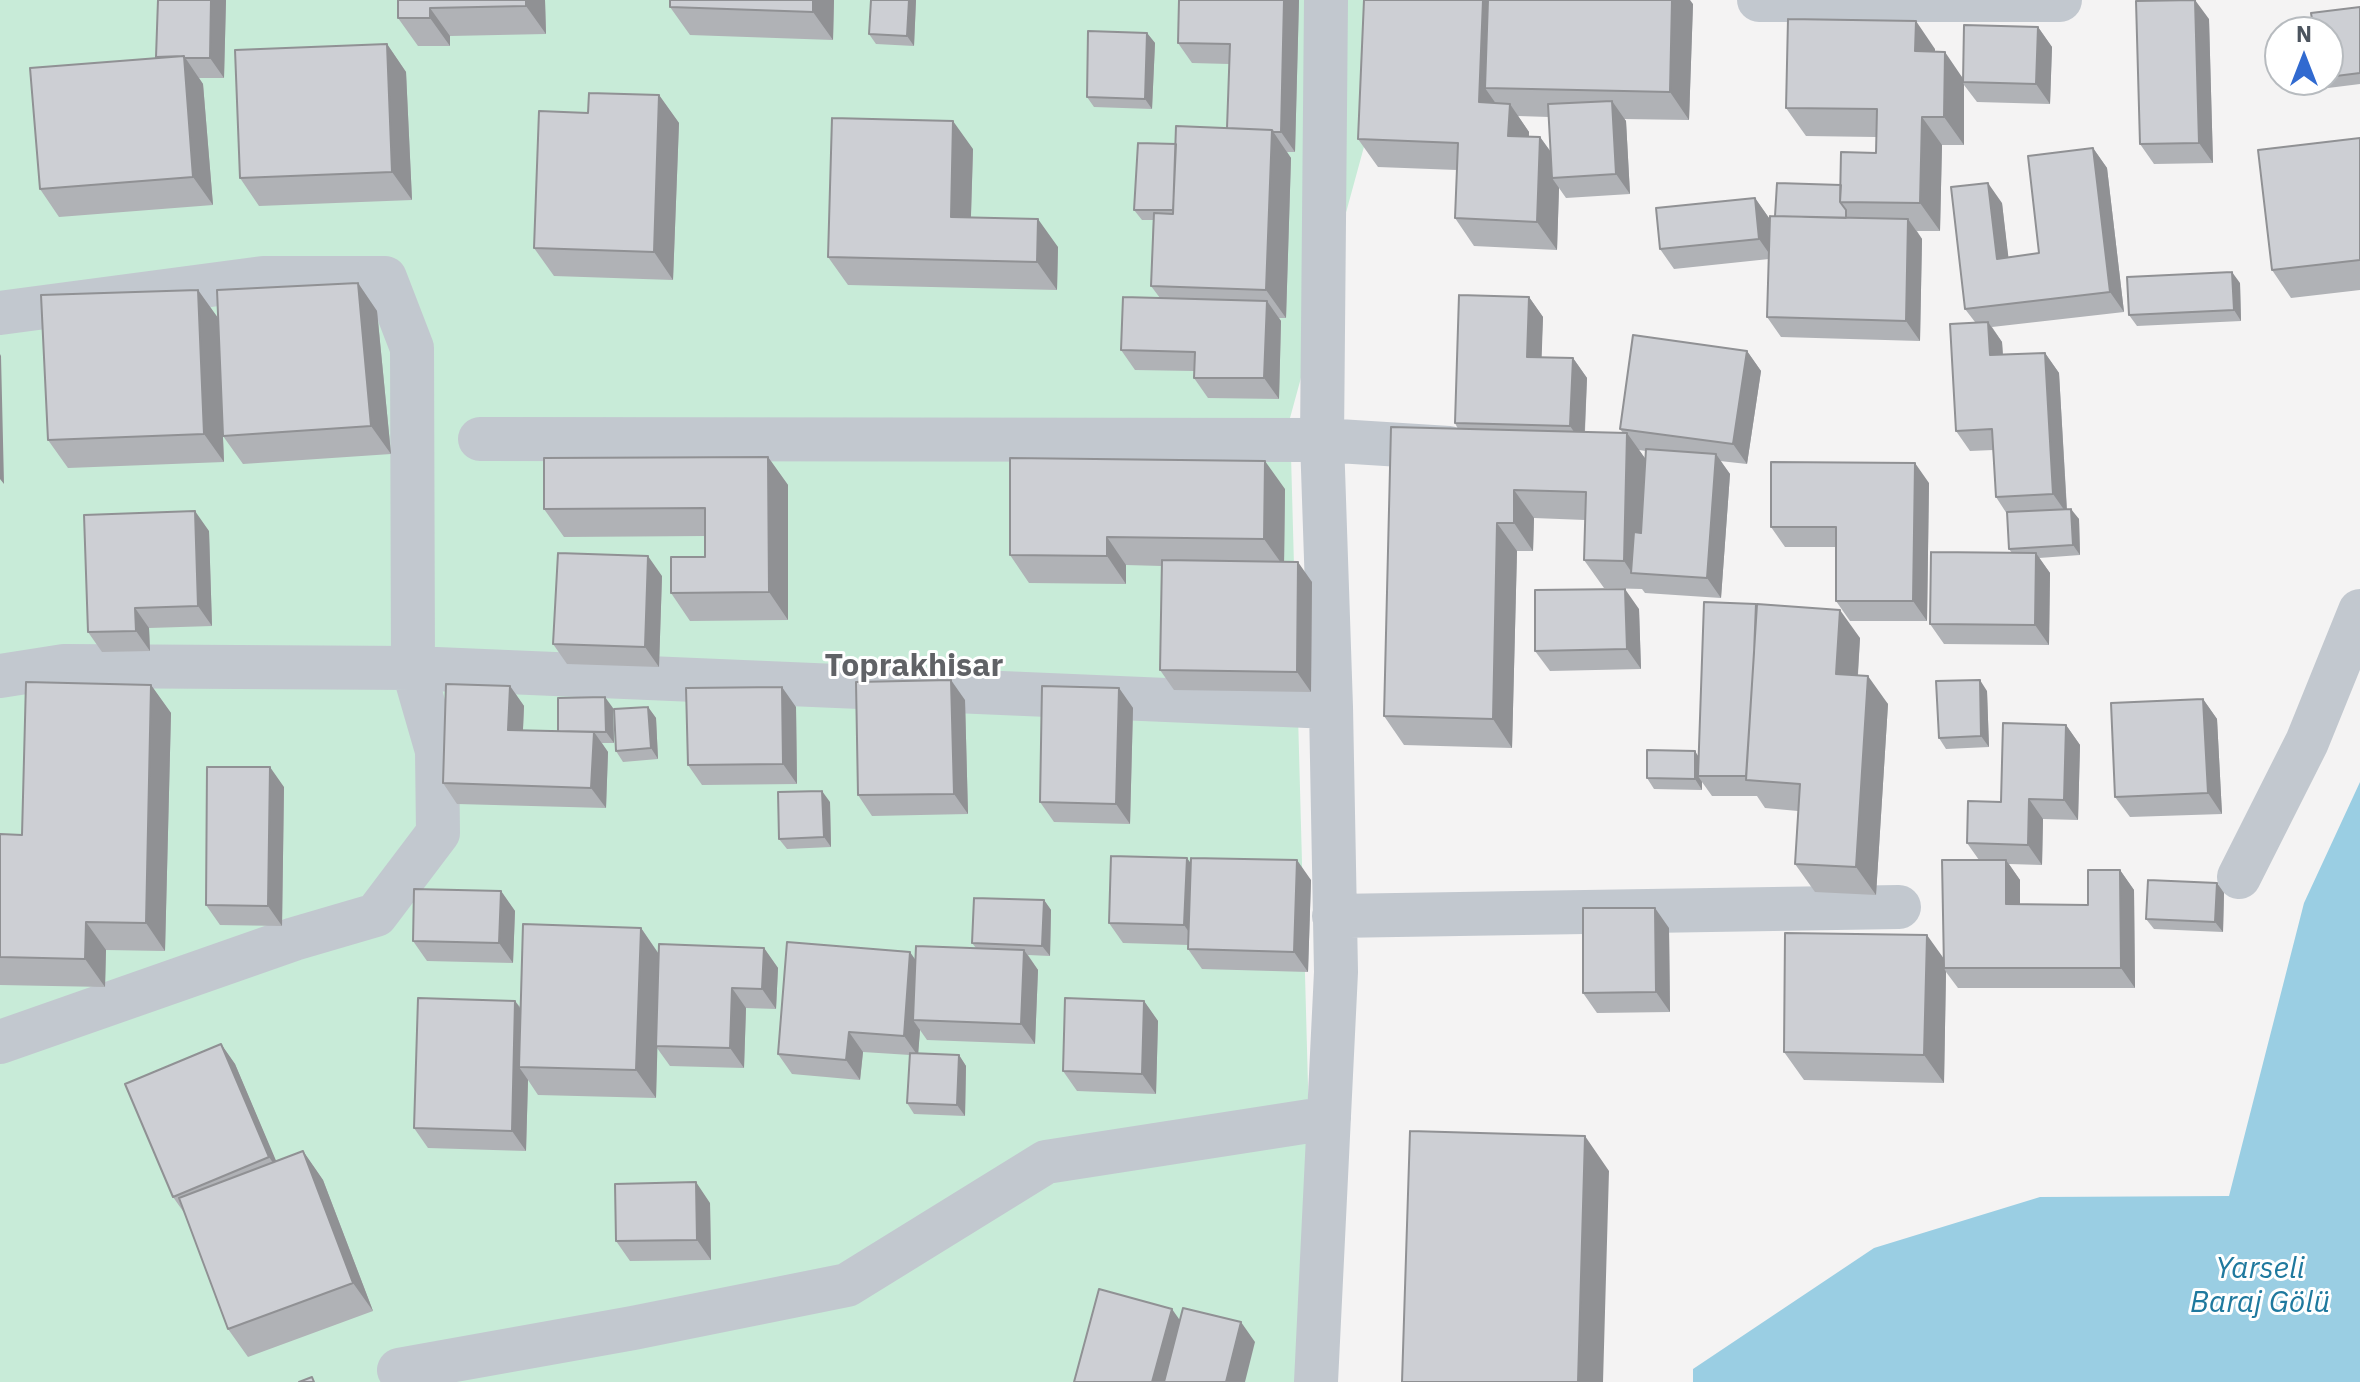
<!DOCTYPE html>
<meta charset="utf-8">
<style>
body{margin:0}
#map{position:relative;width:2360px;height:1382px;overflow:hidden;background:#f4f3f3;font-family:"IBM Plex Sans",sans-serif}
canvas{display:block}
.north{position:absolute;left:2264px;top:16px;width:80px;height:80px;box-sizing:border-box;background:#fff;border:2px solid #b7bbbf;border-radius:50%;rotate:0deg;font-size:22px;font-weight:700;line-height:32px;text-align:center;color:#4c545e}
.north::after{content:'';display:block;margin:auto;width:28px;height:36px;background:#316ad0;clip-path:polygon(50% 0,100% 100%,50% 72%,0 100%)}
</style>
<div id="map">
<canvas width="2360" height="1382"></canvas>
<div class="north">N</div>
</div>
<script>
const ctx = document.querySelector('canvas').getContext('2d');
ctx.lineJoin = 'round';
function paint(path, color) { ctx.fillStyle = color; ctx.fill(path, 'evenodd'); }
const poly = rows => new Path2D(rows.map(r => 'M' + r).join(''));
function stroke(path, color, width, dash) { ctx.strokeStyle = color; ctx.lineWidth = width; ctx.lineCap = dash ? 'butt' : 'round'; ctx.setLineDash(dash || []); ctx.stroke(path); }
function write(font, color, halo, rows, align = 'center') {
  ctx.font = font + ' "IBM Plex Sans",sans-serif'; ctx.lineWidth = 6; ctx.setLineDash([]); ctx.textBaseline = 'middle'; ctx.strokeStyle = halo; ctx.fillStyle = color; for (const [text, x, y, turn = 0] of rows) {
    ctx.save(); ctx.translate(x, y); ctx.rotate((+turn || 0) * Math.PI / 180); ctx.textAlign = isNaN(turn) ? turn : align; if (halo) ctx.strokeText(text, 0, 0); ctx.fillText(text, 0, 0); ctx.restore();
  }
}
paint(poly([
 [0,0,1404,0,1290,418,1316,1382,0,1382]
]), '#c8ebd8');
paint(poly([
 [2360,782,2360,1382,1693,1382,1693,1369,1874,1248,2040,1197,2229,1196,2304,903]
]), '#9acee3');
stroke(poly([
 [1759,0,2060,0],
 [0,313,263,278,385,278,412,348,413,668,437,751,438,833,376,915,294,939,0,1042],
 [480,439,1322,440,1449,448],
 [0,676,64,666,413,668,1331,707],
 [2239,877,2307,742,2360,611],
 [1334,916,1899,907],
 [399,1370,633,1328,847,1285,1046,1162,1329,1118],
 [1316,1382,1336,972,1331,707,1322,440,1326,0]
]), '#c2c8cf', 44);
paint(poly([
 [226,0,224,78,199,78,203,84,213,205,59,217,40,189,157,58],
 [398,0,545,0,546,34,450,36,450,46,418,46,398,18],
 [834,0,833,40,690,35,670,7],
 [916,0,914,46,876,44,869,34],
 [1179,0,1299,0,1295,152,1287,152,1291,158,1286,318,1279,318,1281,321,1279,399,1208,398,1194,378,1194,371,1135,370,1121,350,1160,298,1151,286,1153,220,1142,220,1134,210,1176,145,1227,128,1229,64,1192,63,1178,43],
 [1693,4,1689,120,1624,119,1626,121,1630,194,1566,198,1559,188,1557,250,1474,246,1455,218,1457,170,1378,167,1358,139],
 [1518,116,1549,117,1551,152,1540,137,1529,137,1529,132],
 [2360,7,2360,84,2328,88,2322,80,2328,80,2328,32],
 [2209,19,2213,163,2154,164,2140,144],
 [2038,27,2052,47,2050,104,1977,102,1964,85,1964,145,1942,145,1940,231,1917,231,1922,239,1920,341,1781,337,1767,317,1769,259,1674,269,1660,249,1755,198,1769,218,1770,228,1775,216,1841,185,1876,153,1876,137,1806,136,1786,108,1935,49,1935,52,1963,78],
 [1147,33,1155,43,1152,109,1094,107,1087,97],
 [387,44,406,72,412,200,259,206,240,178],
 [659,95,679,123,673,280,554,276,534,248,588,113],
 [2360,138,2360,290,2291,298,2272,270],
 [2093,148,2107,168,2124,312,1992,327,2002,342,2003,354,2045,353,2059,373,2067,509,2079,519,2080,555,2039,558,2050,573,2049,645,1944,644,1930,624,2012,553,2009,549,2007,514,1996,497,1993,450,1970,451,1956,431,1975,322,1965,309,2002,203,2008,257,2039,253],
 [973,149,971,217,1058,247,1057,290,848,285,828,257],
 [358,283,377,311,391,454,243,464,223,436],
 [2240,283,2241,321,2137,326,2129,315],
 [198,290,218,318,224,462,68,468,48,440],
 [1529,297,1543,317,1541,357,1573,358,1587,378,1585,432,1623,433,1620,429,1747,351,1761,371,1747,464,1720,461,1730,474,1721,598,1645,593,1642,589,1604,588,1584,560,1585,520,1534,518,1533,551,1517,551,1512,748,1404,745,1384,716,1458,429,1455,423],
 [1639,450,1646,451,1646,460],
 [768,457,788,485,788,620,690,621,671,593,705,557,705,536,564,537,544,509],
 [1929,483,1927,621,1850,621,1836,601,1836,547,1785,547,1771,527],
 [1285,489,1284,562,1312,582,1311,692,1174,690,1160,670,1162,566,1126,565,1126,584,1029,583,1010,555],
 [209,531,212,626,149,628,150,651,102,652,88,632],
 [662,576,659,667,567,664,553,644],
 [1757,606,1860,638,1858,675,1888,704,1876,895,1815,892,1795,864,1798,811,1765,808,1757,796,1712,796,1702,782,1702,790,1654,789,1647,778,1699,756],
 [1639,609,1641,669,1550,671,1535,651],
 [151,685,171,713,165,951,106,950,105,987,0,985,0,834,22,835],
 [510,686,524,706,523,730,558,731,613,708,614,743,602,743,608,752,606,808,457,804,443,783],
 [1119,688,1133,708,1130,824,1054,822,1040,802],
 [1987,691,1989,747,1946,749,1939,738],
 [2203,699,2217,719,2222,814,2130,817,2115,797],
 [965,700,968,814,872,816,858,795],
 [648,707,656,718,658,759,623,762,616,751],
 [796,707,797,784,702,785,688,765],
 [2066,725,2080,745,2078,820,2043,819,2042,865,2009,864,2020,880,2020,904,2088,905,2120,870,2134,890,2135,988,1958,988,1946,972,1944,1083,1804,1080,1784,1052,1944,959,1979,860,1967,843],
 [284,787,282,926,220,925,206,905],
 [830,802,831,847,787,849,779,839],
 [1187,858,1191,864,1311,880,1308,972,1202,969,1188,949,1189,945,1123,943,1109,923],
 [2217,883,2224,893,2223,932,2154,929,2146,919],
 [501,891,515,911,513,963,427,961,413,941],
 [1044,900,1051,910,1050,956,1028,955,1038,970,1035,1044,927,1040,920,1030,918,1054,959,1055,966,1066,965,1116,914,1114,907,1103,910,1055,863,1052,860,1080,792,1074,778,1054,976,948,972,943],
 [641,928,659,954,764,948,778,968,776,1009,746,1008,744,1068,670,1066,657,1048,656,1098,538,1095,528,1080,526,1151,428,1148,414,1128,515,1001,521,1008],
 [1669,928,1670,1012,1597,1013,1583,993],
 [1144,1001,1158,1021,1156,1094,1077,1091,1063,1071],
 [221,1044,235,1064,276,1162,303,1151,323,1180,373,1311,248,1357,228,1329,185,1214,173,1197],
 [710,1203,711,1260,630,1261,616,1241]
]), '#b0b2b6');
paint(poly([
 [211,0,226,0,224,78,210,58],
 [526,0,545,0,546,34,526,6],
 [813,0,834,0,833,40,813,12],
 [909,0,916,0,914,46,907,36],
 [1284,0,1299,0,1295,152,1281,132],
 [1483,0,1504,0,1485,88,1499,108,1479,102],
 [1672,0,1690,0,1693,4,1689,120,1670,92],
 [2195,0,2209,19,2213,163,2199,143],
 [430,8,450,36,450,46,430,18],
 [1916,21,1935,49,1935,79,1915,51],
 [2038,27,2052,47,2050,104,2036,84],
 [1147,33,1155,43,1152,109,1145,99],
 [387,44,406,72,412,200,392,172],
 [1945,52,1964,80,1963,82,1964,85,1964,145,1944,117],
 [184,56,203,84,213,205,193,177],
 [659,95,679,123,673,280,654,252],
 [1612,101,1626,121,1630,194,1616,174],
 [1510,104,1529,132,1528,164,1508,136],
 [1922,117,1942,145,1940,231,1920,203],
 [953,121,973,149,970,245,951,217],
 [1272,130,1291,158,1286,318,1266,290],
 [1540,137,1560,165,1552,178,1559,188,1557,250,1537,222],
 [2093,148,2107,168,2124,312,2110,292],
 [1988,183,2002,203,2011,279,1997,259],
 [1755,198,1769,218,1773,259,1759,239],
 [1038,219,1058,247,1057,290,1037,262],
 [1908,219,1922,239,1920,341,1906,321],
 [2232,272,2240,283,2241,321,2234,310],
 [358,283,377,311,391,454,371,426],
 [198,290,218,318,224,462,204,434],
 [1529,297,1543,317,1541,377,1527,357],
 [1267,301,1281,321,1279,399,1264,378],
 [1988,322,2002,342,2004,375,1990,355],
 [1747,351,1761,371,1747,464,1733,444],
 [2045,353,2059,373,2067,514,2053,494],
 [0,354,1,356,4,484,0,479],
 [1573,358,1587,378,1584,446,1570,426],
 [1627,433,1647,461,1644,574,1632,573,1624,561],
 [1716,454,1730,474,1721,598,1707,578],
 [768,457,788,485,788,620,769,592],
 [1265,461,1285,489,1284,567,1264,539],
 [1915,463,1929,483,1927,621,1913,601],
 [1514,490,1534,518,1533,551,1514,523],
 [2071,509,2079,519,2080,555,2073,545],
 [195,511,209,531,212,626,198,606],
 [1497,523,1517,551,1512,748,1493,719],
 [1107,537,1126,565,1126,584,1107,556],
 [2036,553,2050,573,2049,645,2035,625],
 [648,556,662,576,659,667,645,647],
 [1298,562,1312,582,1311,692,1297,672],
 [1625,589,1639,609,1641,669,1627,649],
 [135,608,149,628,150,651,136,631],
 [1840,610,1860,638,1856,702,1836,674],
 [1868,676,1888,704,1876,895,1856,867],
 [951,680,965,700,968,814,954,794],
 [1980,680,1987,691,1989,747,1981,736],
 [151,685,171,713,165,951,146,923],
 [510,686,524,706,522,750,508,730],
 [782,687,796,707,797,784,783,764],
 [1119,688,1133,708,1130,824,1116,804],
 [605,697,613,708,614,743,606,732],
 [2203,699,2217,719,2222,814,2208,793],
 [648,707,656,718,658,759,651,748],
 [2066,725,2080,745,2078,820,2064,800],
 [594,732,608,752,606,808,591,788],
 [1695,751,1702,762,1698,776,1702,782,1702,790,1695,779],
 [270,767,284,787,282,926,268,906],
 [822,791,830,802,831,847,824,837],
 [2029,799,2043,819,2042,865,2028,845],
 [1187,858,1201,878,1198,945,1184,925],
 [1297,860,1311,880,1308,972,1294,952],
 [2006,860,2020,880,2020,924,2006,904],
 [2120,870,2134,890,2135,988,2121,968],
 [2217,883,2224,893,2223,932,2215,922],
 [501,891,515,911,513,963,499,943],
 [1044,900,1051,910,1050,956,1042,946],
 [1655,908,1669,928,1670,1012,1656,992],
 [86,922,106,950,105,987,85,959],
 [641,928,660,956,656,1098,636,1070],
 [1927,935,1947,963,1944,968,1946,972,1944,1083,1924,1055],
 [764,948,778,968,776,1009,762,989],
 [1024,950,1038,970,1035,1044,1021,1024],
 [910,952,924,972,913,1020,920,1030,918,1056,904,1036],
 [732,988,746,1008,744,1068,730,1048],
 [515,1001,529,1021,519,1067,528,1080,526,1151,512,1131],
 [1144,1001,1158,1021,1156,1094,1142,1074],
 [849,1032,863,1052,860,1080,846,1060],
 [221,1044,235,1064,283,1177,269,1157],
 [959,1055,966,1066,965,1116,957,1105],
 [1585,1136,1609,1171,1603,1382,1578,1382],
 [303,1151,323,1180,373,1311,353,1283],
 [696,1182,710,1203,711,1260,697,1240],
 [1172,1309,1186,1329,1172,1382,1152,1382],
 [1241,1322,1255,1342,1245,1382,1226,1382]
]), '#909194');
const building = poly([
 [158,0,211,0,210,58,184,58,184,56,156,57,158,0],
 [398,0,526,0,526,6,430,8,430,18,398,18,398,0],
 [670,0,813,0,813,12,670,7,670,0],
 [871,0,909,0,907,36,869,34,871,0],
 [1179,0,1284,0,1281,132,1273,132,1272,130,1227,128,1230,44,1178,43,1179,0],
 [1364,0,1483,0,1479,102,1510,104,1508,136,1540,137,1537,222,1455,218,1458,143,1358,139,1364,0],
 [1488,0,1672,0,1670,92,1485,88,1488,0],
 [2195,0,2199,143,2140,144,2136,1,2195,0],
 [2360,7,2360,73,2328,77,2328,32,2314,32,2311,13,2360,7],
 [1788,19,1916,21,1915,51,1945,52,1944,117,1922,117,1920,203,1840,202,1841,152,1876,153,1877,109,1786,108,1788,19],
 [1964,25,2038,27,2036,84,1963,82,1964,25],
 [1088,31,1147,33,1145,99,1087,97,1088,31],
 [387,44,392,172,240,178,235,50,387,44],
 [184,56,193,177,40,189,30,68,184,56],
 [589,93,659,95,654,252,534,248,539,111,588,113,589,93],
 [1612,101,1616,174,1552,178,1548,104,1612,101],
 [832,118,953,121,951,217,1038,219,1037,262,828,257,832,118],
 [1176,126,1272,130,1266,290,1151,286,1154,213,1173,214,1176,126],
 [2360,138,2360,260,2272,270,2258,150,2360,138],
 [1138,143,1176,144,1173,210,1134,210,1138,143],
 [2093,148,2110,292,1965,309,1951,187,1988,183,1997,259,2039,253,2028,156,2093,148],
 [1777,183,1841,185,1840,202,1846,210,1846,218,1775,216,1777,183],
 [1755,198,1759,239,1660,249,1656,208,1755,198],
 [1770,216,1908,219,1906,321,1767,317,1770,216],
 [2232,272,2234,310,2129,315,2127,277,2232,272],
 [358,283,371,426,223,436,217,290,358,283],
 [198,290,204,434,48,440,41,295,198,290],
 [1459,295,1529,297,1527,357,1573,358,1570,426,1455,423,1459,295],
 [1123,297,1267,301,1264,378,1194,378,1195,352,1121,350,1123,297],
 [1988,322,1990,355,2045,353,2053,494,1996,497,1992,429,1956,431,1950,324,1988,322],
 [1633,335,1747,351,1733,444,1620,429,1633,335],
 [1391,427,1627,433,1624,561,1584,560,1586,492,1514,490,1514,523,1497,523,1493,719,1384,716,1391,427],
 [1646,449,1716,454,1707,578,1631,573,1634,532,1641,533,1646,449],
 [768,457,769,592,671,593,671,557,705,557,705,508,544,509,544,458,768,457],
 [1010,458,1265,461,1264,539,1107,537,1107,556,1010,555,1010,458],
 [1771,462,1915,463,1913,601,1836,601,1836,527,1771,527,1771,462],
 [2071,509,2073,545,2009,549,2007,512,2071,509],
 [195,511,198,606,135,608,136,631,88,632,84,515,195,511],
 [1931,552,2036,553,2035,625,1930,624,1931,552],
 [558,553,648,556,645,647,553,644,558,553],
 [1162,560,1298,562,1297,672,1160,670,1162,560],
 [1625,589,1627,649,1535,651,1535,590,1625,589],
 [1704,602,1756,604,1754,653,1746,776,1698,776,1704,602],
 [1757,604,1840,610,1836,674,1868,676,1856,867,1795,864,1800,784,1746,780,1757,604],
 [951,680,954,794,858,795,856,682,951,680],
 [1980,680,1981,736,1939,738,1936,681,1980,680],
 [26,682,151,685,146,923,86,922,85,959,0,957,0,834,22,835,26,682],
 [446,684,510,686,508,730,594,732,591,788,443,783,446,684],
 [1042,686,1119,688,1116,804,1040,802,1042,686],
 [782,687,783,764,688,765,686,688,782,687],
 [605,697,606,732,558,731,558,698,605,697],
 [2203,699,2208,793,2115,797,2111,703,2203,699],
 [648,707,651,748,616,751,614,709,648,707],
 [2003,723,2066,725,2064,800,2029,799,2028,845,1967,843,1968,801,2001,802,2003,723],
 [1647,750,1695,751,1695,779,1647,778,1647,750],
 [207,767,270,767,268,906,206,905,207,767],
 [822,791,824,837,779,839,778,792,822,791],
 [1111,856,1187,858,1184,925,1109,923,1111,856],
 [1191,858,1297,860,1294,952,1188,949,1191,858],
 [1942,860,2006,860,2006,904,2088,905,2088,870,2120,870,2121,968,1944,968,1942,860],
 [2148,880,2217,883,2215,922,2146,919,2148,880],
 [414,889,501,891,499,943,413,941,414,889],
 [974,898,1044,900,1042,946,972,943,974,898],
 [1583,908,1655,908,1656,992,1583,993,1583,908],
 [523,924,641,928,636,1070,519,1067,523,924],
 [1785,933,1927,935,1924,1055,1784,1052,1785,933],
 [787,942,910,952,904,1036,849,1032,846,1060,778,1054,787,942],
 [659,944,764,948,762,989,732,988,730,1048,656,1046,659,944],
 [916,946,1024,950,1021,1024,913,1020,916,946],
 [418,998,515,1001,512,1131,414,1128,418,998],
 [1065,998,1144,1001,1142,1074,1063,1071,1065,998],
 [221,1044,269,1157,173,1197,125,1084,221,1044],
 [910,1053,959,1055,957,1105,907,1103,910,1053],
 [1410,1131,1585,1136,1578,1382,1402,1382,1410,1131],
 [303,1151,353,1283,228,1329,179,1198,303,1151],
 [696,1182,697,1240,616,1241,615,1184,696,1182],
 [1099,1289,1172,1309,1152,1382,1074,1382,1099,1289],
 [1183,1308,1241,1322,1226,1382,1164,1382,1183,1308],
 [312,1377,314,1382,299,1382,312,1377]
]);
paint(building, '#cdcfd4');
stroke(building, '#909194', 2);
write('italic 30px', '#1f799e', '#fff', [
 ["Yarseli",2260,1269],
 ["Baraj Gölü",2260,1303]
]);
write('bold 32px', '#606266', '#fff', [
 ["Toprakhisar",914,667]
]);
</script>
